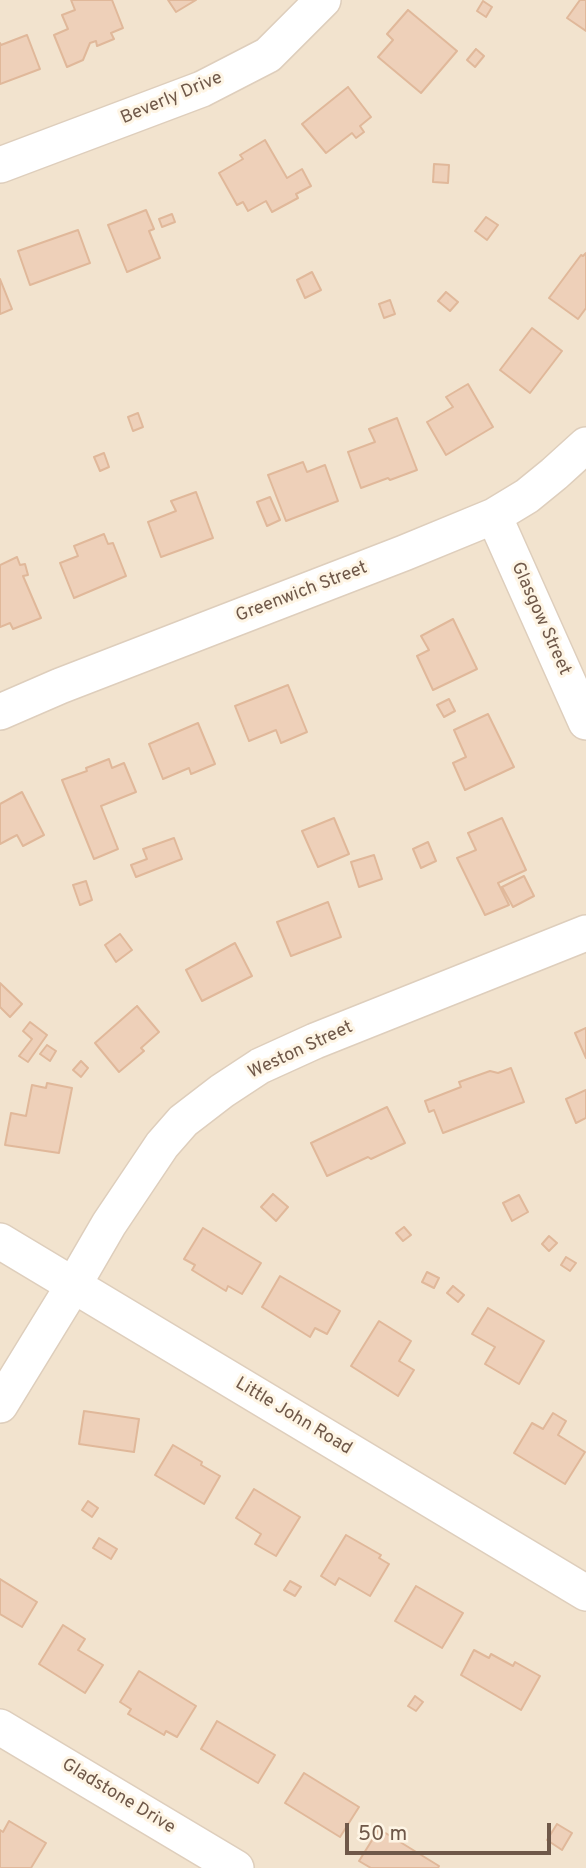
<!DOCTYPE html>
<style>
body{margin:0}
#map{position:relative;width:586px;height:1868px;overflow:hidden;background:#faf1e0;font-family:Overpass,sans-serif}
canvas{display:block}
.scale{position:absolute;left:345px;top:1823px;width:206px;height:32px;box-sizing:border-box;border:4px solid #6f5849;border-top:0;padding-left:9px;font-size:21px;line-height:24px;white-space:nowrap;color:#6f5849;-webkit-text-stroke:5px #fef5e5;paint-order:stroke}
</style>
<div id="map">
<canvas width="586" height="1868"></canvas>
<div class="scale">50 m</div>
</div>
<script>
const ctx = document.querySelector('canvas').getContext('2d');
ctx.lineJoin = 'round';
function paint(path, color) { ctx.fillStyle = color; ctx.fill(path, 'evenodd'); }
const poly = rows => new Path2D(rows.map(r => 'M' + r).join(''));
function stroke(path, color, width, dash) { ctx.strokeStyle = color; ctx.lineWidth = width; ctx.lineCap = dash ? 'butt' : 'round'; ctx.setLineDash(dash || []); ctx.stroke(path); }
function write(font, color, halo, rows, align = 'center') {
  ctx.font = font + ' Overpass,sans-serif'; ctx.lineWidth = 6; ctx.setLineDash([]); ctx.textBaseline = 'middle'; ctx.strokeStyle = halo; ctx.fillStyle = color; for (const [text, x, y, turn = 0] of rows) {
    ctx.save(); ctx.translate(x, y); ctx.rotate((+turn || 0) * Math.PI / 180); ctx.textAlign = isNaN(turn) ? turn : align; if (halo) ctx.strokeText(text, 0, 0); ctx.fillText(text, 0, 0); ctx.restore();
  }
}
paint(poly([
 [0,0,586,0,586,1868,0,1868]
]), '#f2e3ce');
const building = poly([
 [71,0,112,0,123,28,111,33,114,39,97,46,96,41,90,43,83,60,67,67,54,35,68,29,62,15,75,10,71,0],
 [168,0,196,0,176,12,168,0],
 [580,0,586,0,586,31,567,18,580,0],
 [483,1,492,7,486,17,477,11,483,1],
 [408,10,457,51,421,93,378,57,393,40,387,34,408,10],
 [27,35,40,69,0,84,0,43,1,45,27,35],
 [476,49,484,56,475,67,467,60,476,49],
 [348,87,371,117,360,126,364,132,356,138,352,133,326,153,302,124,348,87],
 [265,140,287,178,302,169,311,186,296,194,298,198,272,212,266,201,248,211,243,202,237,205,219,173,243,159,240,155,265,140],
 [434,164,449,165,448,183,433,182,434,164],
 [146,210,154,229,149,231,160,258,127,272,108,225,146,210],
 [172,214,175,222,162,227,159,219,172,214],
 [486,217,498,225,487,240,475,231,486,217],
 [78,230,90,263,30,285,18,251,78,230],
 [586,253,586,308,578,319,549,298,581,255,583,256,586,253],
 [312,272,321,290,305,298,297,280,312,272],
 [0,279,12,309,0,314,0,279],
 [446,292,458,302,450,311,438,301,446,292],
 [390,300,395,314,384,318,379,304,390,300],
 [532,328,562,351,530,393,500,370,532,328],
 [468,384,493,427,446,455,427,422,453,407,446,397,468,384],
 [138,413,143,427,133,431,128,417,138,413],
 [397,418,417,470,390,480,388,478,361,488,348,452,375,442,369,429,397,418],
 [104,453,109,467,100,471,94,457,104,453],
 [303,462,307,472,325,465,338,501,286,521,268,475,303,462],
 [196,492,213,538,161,557,148,522,176,511,171,501,196,492],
 [270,497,280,520,267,526,257,502,270,497],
 [104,534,108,544,113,543,126,576,74,598,60,563,78,556,74,546,104,534],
 [17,557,20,565,25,564,28,575,23,576,41,618,13,629,10,623,0,627,0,565,17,557],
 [453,619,477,669,433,690,417,656,429,650,421,636,453,619],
 [288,685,307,732,281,743,276,730,249,741,235,706,288,685],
 [449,699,455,711,444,717,437,705,449,699],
 [488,714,514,767,465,790,453,763,466,757,454,730,488,714],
 [198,723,215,764,191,774,189,768,163,779,149,744,198,723],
 [109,759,112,768,124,763,136,792,101,806,118,849,94,859,62,780,87,771,86,768,109,759],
 [22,792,44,835,23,846,17,835,0,844,0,804,22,792],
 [334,818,349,854,318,867,302,831,334,818],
 [502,818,526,870,498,883,509,905,485,915,457,858,476,850,468,833,502,818],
 [174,838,182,859,136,877,131,865,147,859,143,849,174,838],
 [428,842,436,861,421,868,413,849,428,842],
 [374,855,382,879,359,887,351,862,374,855],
 [524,876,534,896,513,907,502,887,524,876],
 [86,881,92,900,80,905,73,885,86,881],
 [328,902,341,937,291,956,277,922,328,902],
 [120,934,132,950,116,962,105,945,120,934],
 [235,943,252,976,202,1001,186,970,235,943],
 [0,983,22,1004,10,1017,0,1007,0,983],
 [137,1006,159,1032,141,1048,144,1051,119,1072,95,1043,137,1006],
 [30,1022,47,1035,28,1062,19,1056,32,1039,23,1031,30,1022],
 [586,1028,586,1058,575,1033,586,1028],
 [47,1045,56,1051,50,1061,40,1054,47,1045],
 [81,1061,88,1068,81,1077,73,1070,81,1061],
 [511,1068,524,1102,443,1133,434,1110,429,1112,425,1101,461,1087,459,1082,490,1071,498,1073,511,1068],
 [47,1083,72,1088,59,1153,5,1145,11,1113,26,1116,32,1085,46,1088,47,1083],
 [586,1090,586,1118,576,1123,566,1099,586,1090],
 [387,1107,405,1143,371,1159,368,1157,327,1176,311,1143,387,1107],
 [273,1194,288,1207,276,1221,261,1207,273,1194],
 [519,1195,528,1212,512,1221,503,1203,519,1195],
 [404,1227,411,1235,403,1241,396,1233,404,1227],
 [203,1228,261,1263,242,1294,228,1286,226,1291,192,1270,195,1265,184,1259,203,1228],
 [549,1236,557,1243,549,1251,542,1244,549,1236],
 [566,1257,576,1263,570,1271,561,1265,566,1257],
 [427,1272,439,1278,434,1288,422,1282,427,1272],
 [280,1276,340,1311,327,1334,315,1328,310,1337,262,1307,280,1276],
 [453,1286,464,1295,458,1302,447,1293,453,1286],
 [488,1308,544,1341,519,1384,485,1364,495,1347,472,1334,488,1308],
 [379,1321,411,1341,399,1361,414,1370,398,1396,351,1366,379,1321],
 [84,1411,139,1419,134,1452,79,1444,84,1411],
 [553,1413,566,1421,558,1435,585,1452,565,1484,514,1453,532,1423,543,1429,553,1413],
 [173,1445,202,1462,201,1465,220,1476,204,1504,155,1475,173,1445],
 [254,1489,300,1517,276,1556,255,1544,261,1534,236,1518,254,1489],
 [88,1501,98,1508,92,1517,82,1510,88,1501],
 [346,1535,381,1555,379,1558,389,1564,370,1596,339,1578,335,1585,321,1576,346,1535],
 [99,1538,117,1549,111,1559,93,1548,99,1538],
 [0,1579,37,1602,22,1627,0,1614,0,1579],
 [290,1581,301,1587,295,1596,284,1590,290,1581],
 [416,1586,463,1613,442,1648,395,1621,416,1586],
 [63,1625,85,1639,78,1650,103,1665,85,1693,39,1664,63,1625],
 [474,1650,489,1658,491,1654,513,1666,515,1662,540,1676,521,1710,461,1675,474,1650],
 [139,1671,196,1706,177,1737,166,1731,164,1735,128,1714,131,1709,120,1702,139,1671],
 [415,1696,423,1702,416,1711,408,1706,415,1696],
 [217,1721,275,1755,258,1783,201,1749,217,1721],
 [304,1773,359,1807,340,1837,285,1803,304,1773],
 [9,1821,46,1843,31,1868,0,1868,0,1830,3,1832,9,1821],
 [557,1824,572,1833,562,1850,547,1840,557,1824],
 [379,1829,439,1866,438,1868,371,1868,359,1861,379,1829]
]);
paint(building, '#eed0b9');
stroke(building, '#e0b89a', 2);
const minor = poly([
 [0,165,202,89,268,55,323,0],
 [494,516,586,722],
 [0,712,60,686,404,553,494,516,527,496,554,474,586,445],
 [0,1241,586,1593],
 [0,1405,73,1286,109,1224,162,1145,183,1121,222,1091,260,1066,315,1041,586,933],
 [0,1727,236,1868]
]);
stroke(minor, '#decebc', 38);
stroke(minor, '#fff', 35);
write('18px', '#6f5849', '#fef5e5', [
 ["Beverly Drive",172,99,-23],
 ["Greenwich Street",302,593,-21],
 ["Glasgow Street",540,619,66],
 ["Weston Street",301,1051,-25],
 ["Little John Road",293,1417,31],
 ["Gladstone Drive",118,1797,31]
]);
</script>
